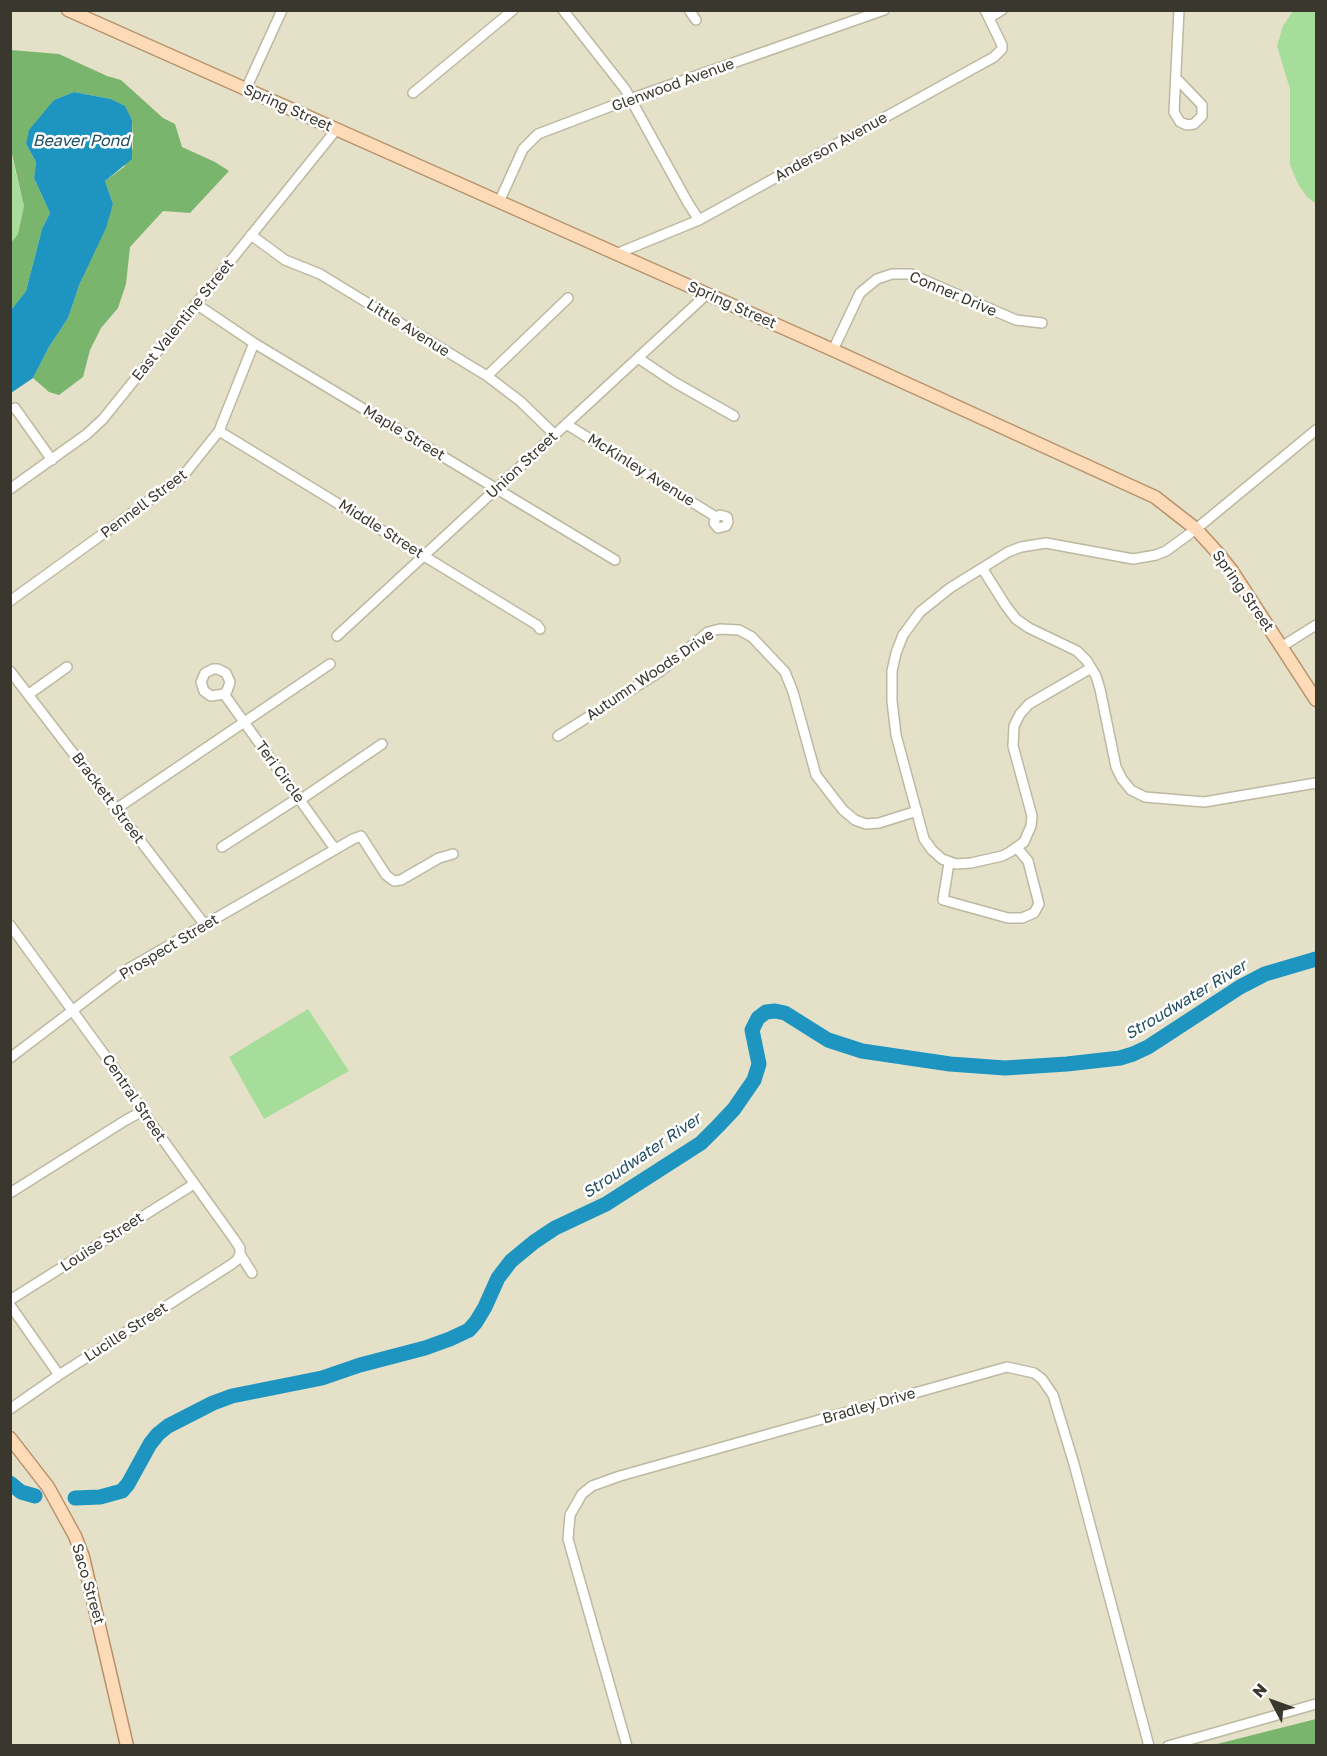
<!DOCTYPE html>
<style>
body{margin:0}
#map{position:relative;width:1327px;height:1756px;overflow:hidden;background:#e5e0c8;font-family:"Golos Text",sans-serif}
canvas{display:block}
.frame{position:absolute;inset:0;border:12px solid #3a382e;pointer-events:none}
.north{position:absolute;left:1243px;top:1672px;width:60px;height:60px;-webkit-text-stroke:4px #fff;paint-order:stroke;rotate:311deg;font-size:16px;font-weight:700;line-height:24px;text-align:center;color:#3a382e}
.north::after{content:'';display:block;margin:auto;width:21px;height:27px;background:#3a382e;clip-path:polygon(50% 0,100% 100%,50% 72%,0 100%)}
</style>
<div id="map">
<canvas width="1327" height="1756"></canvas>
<div class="frame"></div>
<div class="north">N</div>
</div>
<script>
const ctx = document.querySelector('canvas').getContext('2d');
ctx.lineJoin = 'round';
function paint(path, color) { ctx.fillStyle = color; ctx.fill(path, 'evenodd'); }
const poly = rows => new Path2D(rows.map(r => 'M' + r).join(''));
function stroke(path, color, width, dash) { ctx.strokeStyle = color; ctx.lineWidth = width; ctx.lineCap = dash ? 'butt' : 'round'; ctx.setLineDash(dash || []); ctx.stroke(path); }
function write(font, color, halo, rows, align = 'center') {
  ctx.font = font + ' "Golos Text",sans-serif'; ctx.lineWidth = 5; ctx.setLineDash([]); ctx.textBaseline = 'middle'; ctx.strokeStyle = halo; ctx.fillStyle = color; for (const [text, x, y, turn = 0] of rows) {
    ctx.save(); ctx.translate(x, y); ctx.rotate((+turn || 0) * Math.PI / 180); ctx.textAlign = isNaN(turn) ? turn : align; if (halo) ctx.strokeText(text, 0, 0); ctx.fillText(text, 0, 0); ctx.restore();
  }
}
paint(poly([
 [1293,11,1316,11,1316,204,1307,197,1298,184,1290,165,1290,89,1277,46,1283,26],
 [10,150,24,206,18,234,11,243],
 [308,1009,349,1071,264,1119,229,1057]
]), '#a6dd9b');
paint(poly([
 [11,50,59,54,107,76,121,80,163,118,175,124,182,147,215,162,229,171,190,213,163,211,130,247,126,284,118,308,101,328,90,350,83,377,59,395,49,392,33,378,49,347,68,318,80,283,113,204,105,181,124,167,133,148,132,120,124,106,111,99,74,92,54,100,26,144,36,162,34,178,50,213,42,229,26,291,11,310,11,243,18,234,24,206,11,150],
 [1316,1719,1316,1745,1213,1745]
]), '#7ab56e');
paint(poly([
 [74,92,111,99,125,106,132,120,132,159,105,181,113,204,106,228,80,283,68,318,49,347,33,378,11,393,11,310,26,291,42,229,50,213,34,178,36,162,26,144,29,130,54,100]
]), '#1d95c0');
stroke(poly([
 [10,1483,21,1492,35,1496],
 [75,1498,100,1497,122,1491,128,1484,150,1444,158,1434,168,1426,213,1403,232,1396,322,1378,360,1365,425,1348,450,1339,469,1330,476,1322,485,1307,498,1278,511,1261,534,1242,555,1228,606,1204,701,1143,718,1126,734,1109,754,1080,759,1064,752,1030,758,1018,766,1012,775,1011,785,1013,828,1040,862,1051,950,1064,1005,1068,1067,1064,1120,1058,1133,1054,1148,1047,1240,987,1265,974,1316,959]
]), '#1d95c0', 15);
const minor = poly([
 [563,10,625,89,688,203,699,220],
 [689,10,696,20],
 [989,18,1002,10],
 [1176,78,1202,105,1202,116,1194,124,1187,125,1180,122,1174,112,1179,10],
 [246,89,282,10],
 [413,93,513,10],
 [499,202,523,149,538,134,630,99,884,10],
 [251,235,285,260,320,274,487,376,520,401,555,435],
 [616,254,699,220,994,57,1002,49,1002,45,985,10],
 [196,304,254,343,615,560],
 [833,350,860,293,877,279,892,274,910,274,1016,320,1042,323],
 [638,358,674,382,734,416],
 [487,376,568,298],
 [15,408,52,460],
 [566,424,716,517,714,523,718,528,726,526,728,522,727,517,720,515,716,517],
 [219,431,537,625,540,629],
 [10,489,87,434,103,419,336,130],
 [982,568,1006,606,1016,619,1029,628,1077,651,1087,661,1096,676,1100,689,1116,767,1122,779,1131,790,1145,797,1204,802,1316,783],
 [10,601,183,476,219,431,254,343],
 [337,636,707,294],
 [1281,647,1316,625],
 [1091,668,1029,704,1020,714,1014,726,1013,746,1032,816,1031,826,1024,842,1010,852,1002,856,971,863,956,864,942,859,932,850,924,839,896,735,892,701,892,671,896,653,903,635,920,612,950,588,1008,552,1021,547,1046,543,1133,559,1156,555,1166,551,1196,529,1316,430],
 [10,671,205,925],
 [29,694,67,667],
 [224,694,211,696,204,691,201,682,205,673,213,669,218,669,226,673,230,682,227,691,224,694,335,849],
 [558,736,661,671,708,632,720,629,739,630,752,637,785,672,793,692,816,775,843,810,855,820,866,824,879,823,917,811],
 [300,800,382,744],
 [116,809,330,664],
 [222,847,298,798],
 [949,863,943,900,1008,918,1022,918,1034,913,1039,904,1028,861,1017,848],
 [10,925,112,1065,151,1123,234,1239,240,1248,240,1254,252,1273],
 [10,1058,123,972,353,839,361,836,386,875,394,881,401,880,439,858,453,854],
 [10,1193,126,1120,143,1111],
 [10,1300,194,1184],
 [10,1305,59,1375],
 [10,1409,59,1375,232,1264,237,1260,240,1254],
 [627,1746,568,1539,570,1515,582,1494,592,1486,620,1476,1007,1367,1034,1373,1042,1379,1053,1395,1074,1464,1149,1746],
 [1168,1746,1316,1704]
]);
const major = poly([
 [68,10,833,350,1155,497,1196,529,1216,551,1232,571,1316,700],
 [10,1438,48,1487,75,1536,83,1557,127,1746]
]);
stroke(minor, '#bdb9a1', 12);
stroke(major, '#b7926a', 15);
stroke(minor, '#fff', 9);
stroke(major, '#fddbb9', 12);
write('15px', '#3a382e', '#fff', [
 ["Glenwood Avenue",673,85,-20],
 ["Spring Street",288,108,24],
 ["Anderson Avenue",831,147,-29],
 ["Conner Drive",953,294,23],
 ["Spring Street",732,305,24],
 ["East Valentine Street",183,320,-51],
 ["Little Avenue",408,328,32],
 ["Maple Street",404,433,31],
 ["Union Street",522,465,-43],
 ["McKinley Avenue",641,470,32],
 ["Pennell Street",144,504,-37],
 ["Middle Street",381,529,32],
 ["Spring Street",1243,591,55],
 ["Autumn Woods Drive",650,675,-34],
 ["Teri Circle",280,772,54],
 ["Brackett Street",108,798,53],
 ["Prospect Street",169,947,-31],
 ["Central Street",134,1098,56],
 ["Louise Street",102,1242,-33],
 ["Lucille Street",126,1332,-33],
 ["Bradley Drive",869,1406,-16],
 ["Saco Street",88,1584,74]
]);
write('italic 16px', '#235063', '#fff', [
 ["Beaver Pond",81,141],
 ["Stroudwater River",1186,1000,-31],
 ["Stroudwater River",642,1156,-34]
]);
</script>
